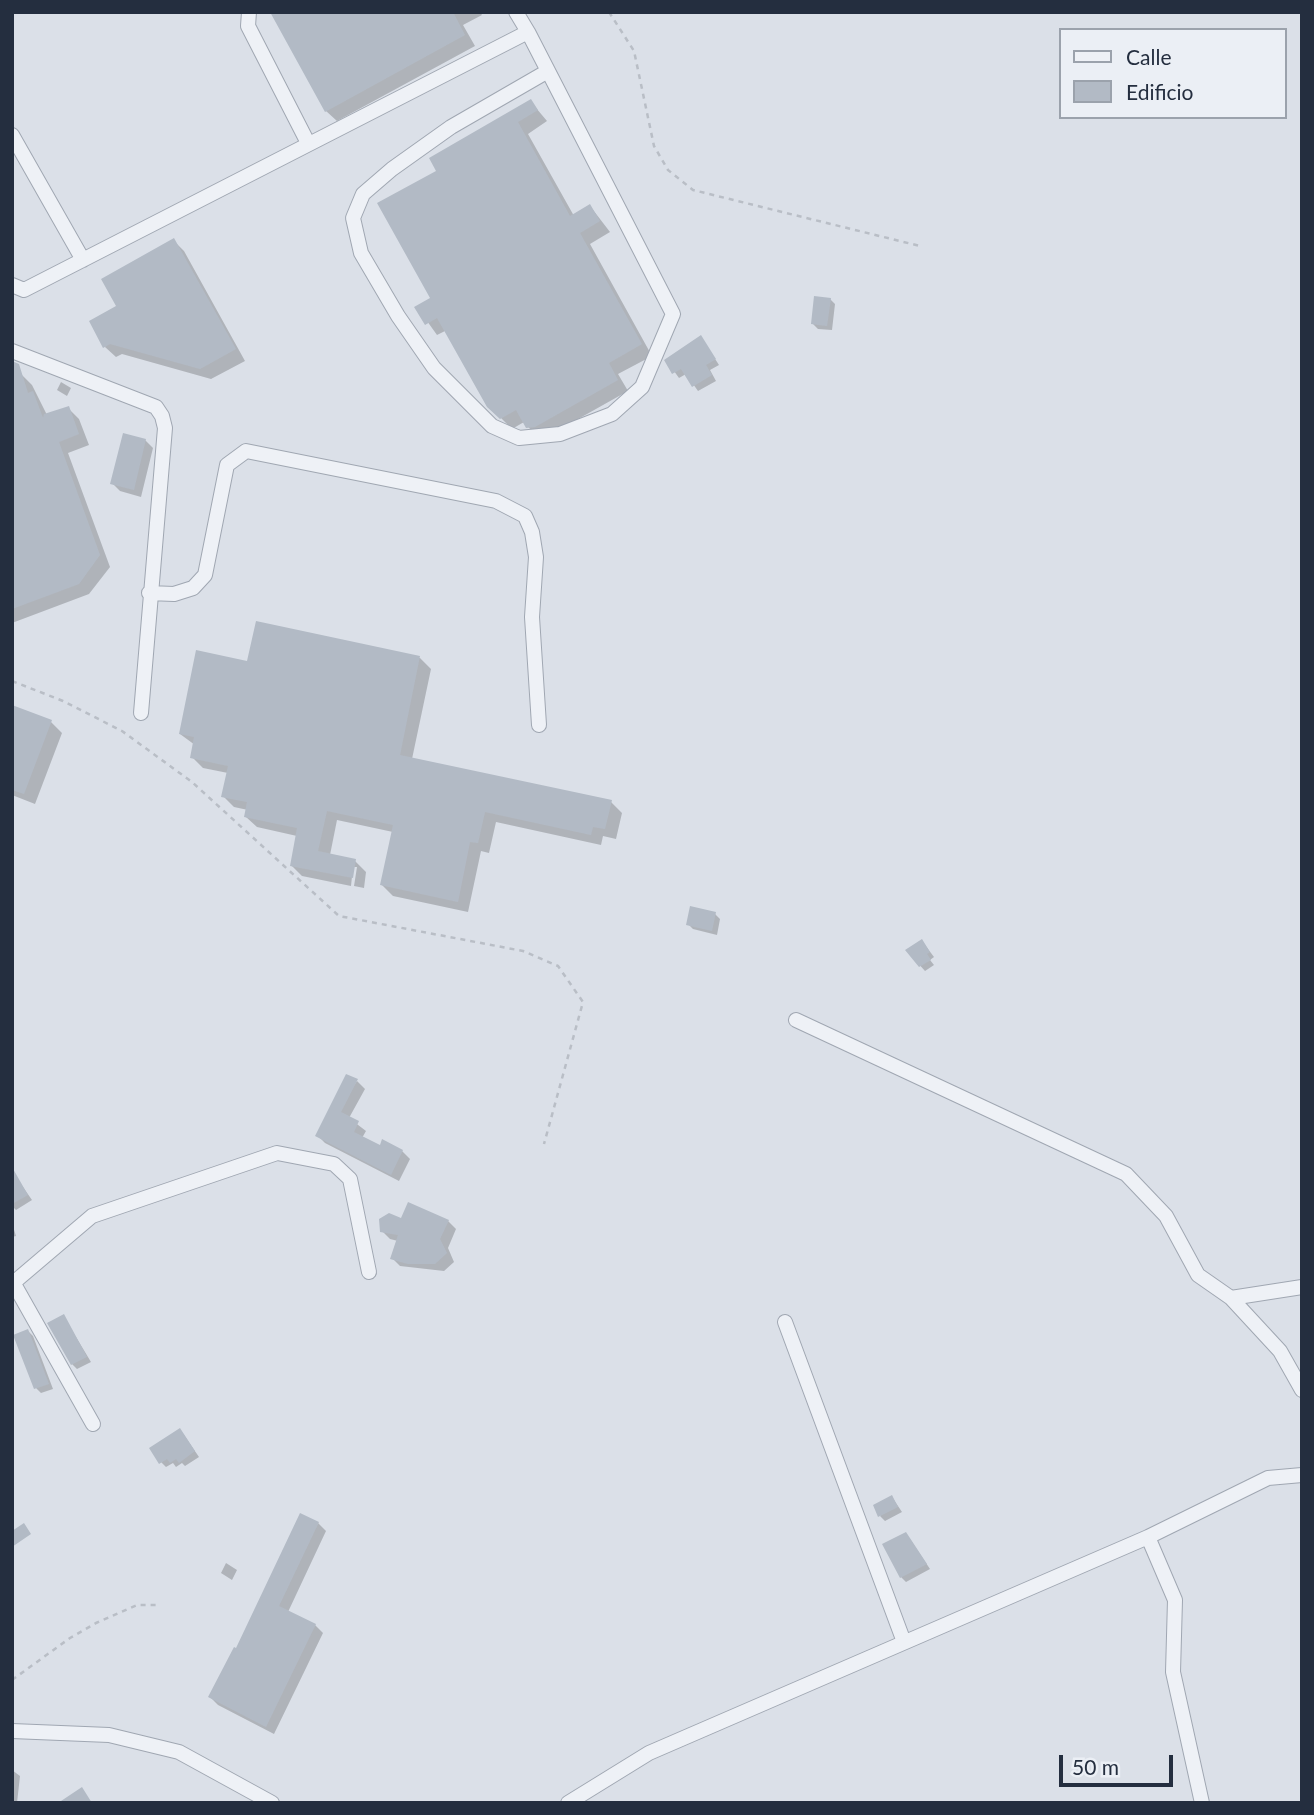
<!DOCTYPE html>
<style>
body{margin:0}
#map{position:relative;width:1314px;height:1815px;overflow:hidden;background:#dbe0e8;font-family:Lato,sans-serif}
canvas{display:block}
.frame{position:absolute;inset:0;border:14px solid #242e3f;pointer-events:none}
.legend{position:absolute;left:1059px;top:28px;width:228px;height:91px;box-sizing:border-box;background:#ebeff5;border:2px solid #9ba2ac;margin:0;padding:9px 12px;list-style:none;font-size:21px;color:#242e3f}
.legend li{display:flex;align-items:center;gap:14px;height:35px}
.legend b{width:35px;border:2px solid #9ba2ac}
.scale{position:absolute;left:1059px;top:1755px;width:114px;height:32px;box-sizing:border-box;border:4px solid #242e3f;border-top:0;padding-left:9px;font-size:21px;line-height:24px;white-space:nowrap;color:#242e3f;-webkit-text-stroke:5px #ebeff5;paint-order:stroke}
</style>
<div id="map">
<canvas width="1314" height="1815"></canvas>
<div class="frame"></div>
<ul class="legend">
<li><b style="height:9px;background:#eef1f6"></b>Calle</li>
<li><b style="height:19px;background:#b2bac5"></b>Edificio</li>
</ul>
<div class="scale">50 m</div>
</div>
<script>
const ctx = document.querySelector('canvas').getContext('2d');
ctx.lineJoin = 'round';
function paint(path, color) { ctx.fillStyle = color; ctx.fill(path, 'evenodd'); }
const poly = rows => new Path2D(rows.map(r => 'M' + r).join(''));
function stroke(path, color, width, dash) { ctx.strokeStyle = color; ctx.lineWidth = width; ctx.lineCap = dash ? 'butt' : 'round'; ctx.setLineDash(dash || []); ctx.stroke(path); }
paint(poly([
 [276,12,480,12,482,15,463,25,475,46,337,121,326,111],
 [531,102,547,121,528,134,574,216,590,206,610,232,590,244,652,356,618,374,628,391,546,437,538,438,524,422,512,429,496,413,445,331,437,335,417,307,432,299,438,171],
 [173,240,184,251,245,361,211,379,122,354,116,357,105,347,119,307],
 [830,299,835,304,832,330,818,329,813,324],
 [701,337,719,365,710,370,716,381,698,391,686,374,679,378,666,360],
 [21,374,32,385,47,415,68,408,79,419,89,445,68,453,110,567,89,594,12,623,12,376],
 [61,382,71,388,67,396,57,390],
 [145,440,153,448,141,497,120,491,112,483],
 [420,658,431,669,412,759,611,802,622,813,616,839,603,836,601,845,496,822,489,853,481,851,468,912,393,896,382,885,393,832,337,820,330,855,355,861,366,872,364,888,354,886,357,867,353,867,351,886,302,876,291,865,297,836,257,827,246,817,248,810,234,807,223,796,228,773,203,768,192,757,195,745,180,734,249,663],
 [12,707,51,722,62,733,35,804,12,795],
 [715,914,720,919,717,935,693,929,688,924],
 [922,941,934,957,930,960,934,965,925,971,907,951],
 [357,1081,365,1089,349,1118,366,1131,362,1138,380,1147,402,1151,410,1159,399,1181,325,1143,317,1135],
 [16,1177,32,1200,16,1210,12,1206,12,1179],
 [402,1220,448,1221,456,1229,448,1248,454,1262,444,1271,400,1266,392,1258,398,1241,390,1239,382,1231],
 [12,1223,16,1236,12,1237],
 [64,1317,91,1362,77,1369,72,1364],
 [28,1331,33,1336,53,1389,41,1393,36,1388,15,1336],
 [184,1435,199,1457,185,1466,182,1463,176,1467,173,1463,166,1467,161,1462],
 [892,1497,902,1512,885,1521,880,1516],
 [318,1523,326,1531,288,1612,315,1625,323,1633,274,1734,218,1705,210,1697],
 [910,1539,930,1569,906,1582,901,1577],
 [226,1563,237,1570,232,1580,221,1573],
 [12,1770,20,1776,17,1803,12,1803]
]), '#0003');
paint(poly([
 [270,12,453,12,465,35,325,112],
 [531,99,538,110,518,122,570,216,590,204,600,221,580,233,642,344,609,363,618,380,535,427,526,428,516,410,500,419,487,407,437,318,425,325,414,307,430,298,377,203,436,171,429,158],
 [174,238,236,349,200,369,110,344,103,348,89,321,116,306,101,279],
 [814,296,831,298,827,326,811,324],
 [701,335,716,359,706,365,712,375,692,387,681,369,672,374,664,360],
 [12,361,19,364,28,393,33,391,43,418,44,414,69,406,79,434,59,442,100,555,79,584,12,609],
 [123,433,146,439,134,490,110,484],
 [256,621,420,656,400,755,612,800,605,829,593,827,591,835,485,812,478,843,470,842,458,902,380,885,393,825,327,811,318,851,356,859,353,878,290,866,297,828,244,817,247,802,221,797,228,766,190,758,194,737,179,734,196,650,247,661],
 [12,705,52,720,24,794,12,790],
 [690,906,716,912,712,931,686,925],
 [922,939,930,952,927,954,931,960,919,967,905,950],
 [346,1074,358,1079,341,1112,359,1121,354,1132,380,1145,382,1139,403,1150,391,1175,315,1136],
 [12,1167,28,1195,12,1204],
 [408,1202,449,1220,440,1239,447,1253,435,1264,408,1264,390,1259,398,1235,380,1232,379,1219,389,1213,401,1218],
 [64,1314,87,1357,71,1365,47,1323],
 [28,1329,49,1384,34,1389,13,1335],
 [180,1428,195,1451,179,1463,176,1459,170,1463,167,1459,159,1464,149,1448],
 [892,1495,898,1507,878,1517,873,1505],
 [300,1513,319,1522,279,1606,316,1624,266,1727,208,1697,234,1647,236,1648],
 [24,1523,31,1534,12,1547,12,1531],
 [906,1532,927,1564,900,1578,882,1544],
 [82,1787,92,1803,58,1803]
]), '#b2bac5');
const minor = poly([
 [249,12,248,26,308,143],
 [516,12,528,32,673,314,642,387,612,414,560,434,519,438,492,426,434,368,398,316,361,253,353,218,363,194,392,169,451,127,548,71],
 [12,135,83,260],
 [12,285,24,290,528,32],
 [12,351,156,407,162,416,165,428,141,713],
 [149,593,174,594,193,588,205,575,227,465,246,451,496,501,525,516,532,532,536,557,532,617,539,725],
 [796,1020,1126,1174,1166,1216,1198,1275,1231,1298,1280,1351,1302,1390],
 [12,1284,92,1216,277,1153,334,1164,350,1179,369,1272],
 [14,1284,93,1424],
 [1231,1298,1302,1287],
 [785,1322,904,1642],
 [1148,1537,1175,1600,1173,1672,1202,1803],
 [12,1731,109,1735,179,1752,272,1803],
 [568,1803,649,1753,1148,1537,1268,1478,1302,1475]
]);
stroke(minor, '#a0a7b2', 16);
stroke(poly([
 [609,12,634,51,654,146,668,170,693,190,920,246],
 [12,681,63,701,122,731,192,782,339,916,523,951,558,966,583,1002,544,1144],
 [12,1680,70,1638,96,1623,137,1605,158,1605]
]), '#b9bec6', 2.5, [5, 5]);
stroke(minor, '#eef1f6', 14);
</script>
